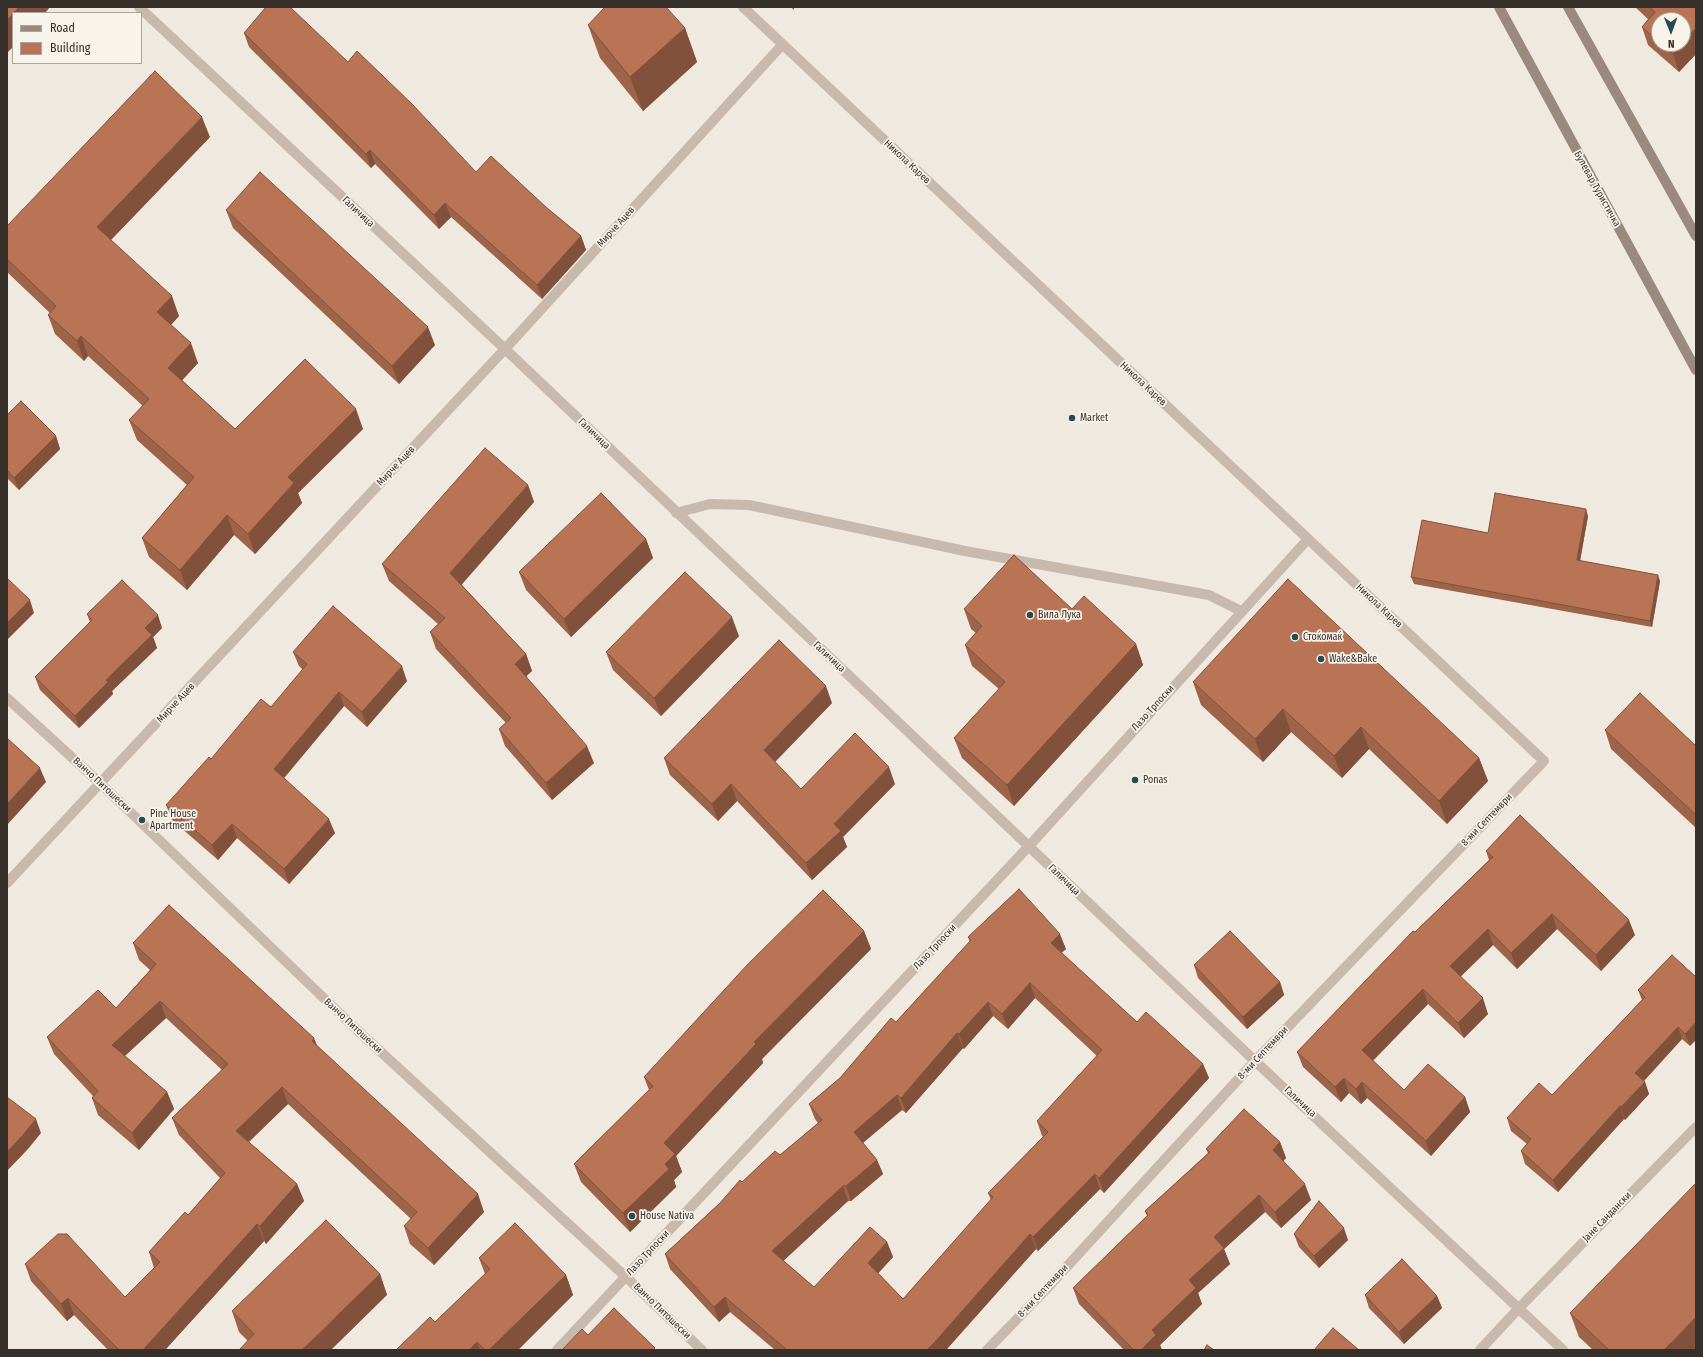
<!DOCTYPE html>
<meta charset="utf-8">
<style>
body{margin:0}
#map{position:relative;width:1703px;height:1357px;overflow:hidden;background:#f0e9df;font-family:"Fira Sans Condensed",sans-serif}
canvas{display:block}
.frame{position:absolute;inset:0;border:8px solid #362f2a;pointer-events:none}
.legend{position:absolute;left:12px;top:12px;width:130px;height:52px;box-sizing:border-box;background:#f8f3eb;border:1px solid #aaa59e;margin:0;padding:5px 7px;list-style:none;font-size:12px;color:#362f2a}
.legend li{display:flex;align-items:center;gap:8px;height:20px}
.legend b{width:20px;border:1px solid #aaa59e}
.north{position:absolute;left:1651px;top:12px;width:40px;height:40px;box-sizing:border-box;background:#f8f3eb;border:1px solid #aaa59e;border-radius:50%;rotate:179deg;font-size:11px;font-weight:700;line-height:16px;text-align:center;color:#362f2a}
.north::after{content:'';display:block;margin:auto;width:14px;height:18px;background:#244d53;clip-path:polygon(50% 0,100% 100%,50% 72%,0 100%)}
</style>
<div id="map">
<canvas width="1703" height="1357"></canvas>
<div class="frame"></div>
<ul class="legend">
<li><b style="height:5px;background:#9a8a7e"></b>Road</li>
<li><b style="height:11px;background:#b87455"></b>Building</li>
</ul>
<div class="north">N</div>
</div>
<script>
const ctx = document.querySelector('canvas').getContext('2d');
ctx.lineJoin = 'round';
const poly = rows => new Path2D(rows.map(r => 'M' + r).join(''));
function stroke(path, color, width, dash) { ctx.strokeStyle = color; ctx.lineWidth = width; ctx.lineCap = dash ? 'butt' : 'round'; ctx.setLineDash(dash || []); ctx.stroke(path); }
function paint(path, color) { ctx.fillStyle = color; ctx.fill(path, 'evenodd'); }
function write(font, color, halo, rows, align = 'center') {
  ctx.font = font + ' "Fira Sans Condensed",sans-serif'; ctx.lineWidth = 3.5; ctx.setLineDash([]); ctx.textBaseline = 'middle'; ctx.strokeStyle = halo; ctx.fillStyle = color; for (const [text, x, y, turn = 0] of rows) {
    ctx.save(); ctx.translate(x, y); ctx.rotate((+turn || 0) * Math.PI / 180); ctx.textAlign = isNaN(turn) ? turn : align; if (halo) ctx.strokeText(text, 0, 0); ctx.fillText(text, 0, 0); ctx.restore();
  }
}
stroke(poly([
 [139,7,505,349,1255,1061,1563,1350],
 [743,7,1544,761,1255,1061,1050,1285,987,1350],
 [676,513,710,504,749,505,965,551,1209,595,1241,611],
 [7,698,101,784,357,1030,626,1277,702,1350],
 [7,883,505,349,782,45],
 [557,1350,1029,846,1308,539]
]), '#c7baac', 10);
stroke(poly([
 [1480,1350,1519,1308,1696,1127]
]), '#c7baac', 10);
stroke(poly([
 [1499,7,1696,370],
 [1568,7,1696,236]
]), '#9a8a7e', 10);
paint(poly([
 [1635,7,1696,7,1696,54,1679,72,1648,45,1642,27,1648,19],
 [1659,20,1683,44,1659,44],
 [588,25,685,28,697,62,643,111,600,58],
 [244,33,348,62,476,172,547,208,581,236,586,250,542,299,451,217,439,229,375,164,371,168,249,47],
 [210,137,111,240,179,316,171,325,198,363,182,380,235,429,363,429,298,493,302,503,255,554,234,535,187,590,149,557,142,538,187,485,137,440,129,420,143,406,88,356,84,361,55,334,48,315,50,313,7,272,7,226],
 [226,210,435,345,399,384,233,228],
 [7,415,56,436,60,449,19,490,7,478],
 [528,485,534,502,461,584,526,654,532,671,526,676,594,763,552,800,505,746,499,729,506,723,436,649,430,632,438,624,389,581,382,564],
 [1588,516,1580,561,1660,581,1652,627,1414,584,1411,577,1488,533],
 [646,539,653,558,571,637,526,590,519,572],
 [964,609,1072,609,1136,644,1143,665,1014,806,962,758,954,738,999,689,972,666,965,645,976,633,971,629],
 [87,614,162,628,153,637,157,648,112,691,113,694,79,728,40,690,35,677,90,622],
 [739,636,661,716,613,670,606,652],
 [293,652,407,681,367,727,344,706,284,778,335,833,289,884,237,838,218,860,172,820,166,805,211,759,271,707,303,670,299,666],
 [1193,682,1479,758,1488,781,1447,824,1369,749,1342,778,1291,732,1263,762,1201,705],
 [832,703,775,762,801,789,895,784,843,837,847,847,812,880,737,801,718,821,670,775,664,758],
 [1605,730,1696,746,1696,828,1611,749],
 [1486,851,1635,935,1601,971,1557,929,1517,969,1493,945,1460,977,1488,1014,1464,1038,1428,1004,1373,1061,1404,1090,1465,1097,1470,1112,1431,1156,1367,1098,1361,1104,1349,1093,1341,1102,1303,1067,1297,1052,1415,932,1489,860],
 [864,931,871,949,762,1059,763,1063,676,1156,682,1172,674,1180,676,1187,630,1232,581,1182,574,1164,649,1090,644,1077],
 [968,937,1066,949,1061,953,1137,1022,1203,1064,1209,1078,1104,1193,1100,1189,1038,1251,1036,1249,946,1350,775,1350,730,1312,719,1322,670,1269,665,1254,720,1203,742,1182,780,1155,818,1123,815,1119,809,1104,840,1078,896,1022,970,942],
 [1035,998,1097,1056,1037,1121,1042,1136,1043,1137,988,1193,991,1200,903,1299,878,1273,893,1257,887,1242,814,1287,783,1260,848,1201,851,1201,883,1174,877,1160,863,1143,902,1110,906,1113,963,1048,964,1049,993,1016,1008,1029],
 [133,943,318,1047,484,1212,434,1265,410,1244,404,1226,411,1219,288,1104,249,1142,297,1184,304,1201,266,1244,264,1241,165,1350,108,1350,74,1315,67,1321,31,1281,25,1264,125,1297,154,1268,149,1252,188,1215,220,1178,179,1135,172,1118,222,1070,166,1018,125,1056,167,1092,174,1109,139,1150,98,1115,92,1098,93,1096,54,1054,47,1037,116,1008,150,970,139,960],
 [1672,955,1690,1046,1682,1039,1644,1081,1645,1082,1649,1094,1625,1120,1624,1119,1558,1192,1525,1164,1521,1151,1527,1144,1511,1131,1507,1118,1552,1095,1642,1000,1638,990],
 [1194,965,1280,982,1284,995,1247,1029,1198,978],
 [1280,1142,1286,1158,1283,1161,1311,1200,1281,1228,1265,1212,1224,1249,1230,1264,1198,1293,1202,1304,1160,1345,1162,1350,1124,1350,1079,1304,1073,1288,1147,1216,1145,1211,1208,1153,1206,1149],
 [1294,1234,1348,1240,1319,1268,1299,1247],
 [479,1258,566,1275,573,1295,518,1350,396,1350,435,1322,485,1274],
 [380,1274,387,1295,248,1341,239,1332,232,1311],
 [1365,1295,1437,1296,1442,1308,1404,1344,1369,1308],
 [1570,1313,1696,1350,1593,1350,1579,1337]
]), '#9e6449');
paint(poly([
 [19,7,50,7,45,13,13,13],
 [792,7,795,7,793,10],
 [13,13,13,47,7,53,7,20],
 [685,28,697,62,643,111,630,77],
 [1696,28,1696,54,1679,72,1673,54,1682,44,1683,44,1683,42],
 [202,117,210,137,104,247,97,227],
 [370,150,375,164,371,168,366,154],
 [445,203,451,217,439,229,434,215],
 [581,236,586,250,542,299,537,285],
 [172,296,179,316,164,332,157,312],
 [428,327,435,345,399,384,392,366],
 [81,336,88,356,84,361,77,341],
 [191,343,198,363,176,387,168,368],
 [356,409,363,429,298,493,302,503,255,554,248,534,288,477],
 [56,436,60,449,19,490,14,478],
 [528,485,534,502,457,590,450,573],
 [1586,509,1588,516,1579,566,1577,560],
 [227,515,234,535,187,590,180,570],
 [646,539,653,558,571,637,564,619],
 [1658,575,1660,581,1652,627,1650,621],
 [30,600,34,613,7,640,7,623],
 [158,615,162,628,153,637,157,648,112,691,113,694,79,728,75,716,106,680,145,628],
 [732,617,739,636,661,716,654,698],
 [1136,644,1143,665,1014,806,1007,785],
 [526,654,532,671,521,681,515,664],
 [402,666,407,681,367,727,362,712],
 [826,686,832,703,770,767,764,750],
 [339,692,344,706,279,784,274,769],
 [1283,709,1291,732,1263,762,1255,739],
 [1361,727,1369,749,1342,778,1334,756],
 [587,746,594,763,552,800,546,783],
 [1479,758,1488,781,1447,824,1439,801],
 [889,767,895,784,843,837,847,847,812,880,806,863,834,824],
 [40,768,46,782,7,825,7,804],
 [731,784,737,801,718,821,712,804],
 [329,819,335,833,289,884,284,869],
 [232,824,237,838,218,860,212,845],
 [1552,914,1557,929,1517,969,1511,953],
 [1629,920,1635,935,1601,971,1596,955],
 [1488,929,1493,945,1455,982,1450,966],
 [864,931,871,949,762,1059,763,1063,676,1156,682,1172,674,1180,676,1187,630,1232,623,1213,665,1164,664,1143,754,1042],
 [1060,934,1066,949,1056,958,1051,943],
 [1280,982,1284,995,1247,1029,1243,1017],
 [1030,983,1035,998,1008,1029,1002,1014],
 [1423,989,1428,1004,1367,1066,1362,1050],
 [1483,998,1488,1014,1464,1038,1458,1023],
 [160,1001,166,1018,118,1062,112,1045],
 [988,1002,993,1016,964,1049,959,1034],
 [1696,1022,1696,1040,1690,1046,1685,1034],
 [1678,1027,1682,1039,1640,1085,1635,1073],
 [957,1033,963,1048,906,1113,901,1098],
 [314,1038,321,1055,312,1041],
 [1203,1064,1209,1078,1104,1193,1099,1178],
 [1344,1078,1349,1093,1341,1102,1335,1087],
 [1362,1082,1367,1098,1361,1104,1356,1089],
 [1645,1082,1649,1094,1625,1120,1621,1107],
 [282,1087,288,1104,242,1148,236,1131],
 [167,1092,174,1109,139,1150,132,1133],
 [897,1095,902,1110,859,1146,854,1132],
 [1465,1097,1470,1112,1431,1156,1426,1141],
 [1620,1106,1624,1119,1558,1192,1553,1180],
 [36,1119,41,1133,28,1149,7,1171,7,1152],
 [1280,1142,1286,1158,1279,1166,1273,1150],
 [877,1160,883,1174,851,1201,846,1186],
 [1095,1174,1100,1189,1038,1251,1033,1237],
 [297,1184,304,1201,266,1244,260,1226],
 [1305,1184,1311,1200,1281,1228,1275,1212],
 [843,1186,848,1201,778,1266,772,1251],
 [478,1194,484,1212,434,1265,428,1248],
 [1259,1195,1265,1212,1224,1249,1230,1264,1198,1293,1202,1304,1160,1345,1162,1350,1141,1350,1152,1330,1189,1280,1214,1237],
 [257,1224,264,1241,165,1350,143,1350],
 [1344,1228,1348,1240,1319,1268,1314,1256],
 [1030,1234,1036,1249,946,1350,927,1350],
 [887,1242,893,1257,874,1278,868,1263],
 [380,1274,387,1295,331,1350,302,1350],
 [566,1275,573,1295,518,1350,489,1350],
 [1437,1296,1442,1308,1404,1344,1399,1332],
 [725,1297,730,1312,719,1322,714,1307],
 [68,1298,74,1315,67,1321,61,1304],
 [1696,1317,1696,1350,1664,1350],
 [477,1342,480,1350,469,1350]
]), '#81513c');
const building = poly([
 [7,7,19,7,7,20,7,7],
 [266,7,290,7,348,62,357,51,412,104,476,172,491,156,547,208,581,236,537,285,445,203,434,215,370,150,366,154,244,33,266,7],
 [605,7,666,7,685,28,630,77,588,25,605,7],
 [1649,7,1696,7,1696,28,1683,42,1683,20,1659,20,1659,42,1642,27,1655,12,1649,7],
 [1661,44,1682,44,1673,54,1661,44],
 [155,71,202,117,97,227,172,296,157,312,191,343,168,368,235,429,305,359,356,409,288,477,294,483,248,534,227,515,180,570,142,538,194,477,129,420,149,399,81,336,77,341,48,315,56,306,7,259,7,226,155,71],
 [260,172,428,327,392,366,226,210,260,172],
 [21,401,56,436,14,478,7,470,7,415,21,401],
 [485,448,528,485,450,573,526,654,515,664,587,746,546,783,499,729,511,718,430,632,445,618,382,564,485,448],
 [601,493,646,539,564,619,519,572,601,493],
 [1495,493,1586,509,1577,560,1658,575,1650,621,1411,577,1422,520,1488,533,1495,493],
 [1014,555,1072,609,1084,596,1136,644,1007,785,954,738,1005,682,965,645,982,626,964,609,1014,555],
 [685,572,732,617,654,698,606,652,685,572],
 [7,578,30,600,7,623,7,578],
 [1288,579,1479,758,1439,801,1361,727,1334,756,1283,709,1255,739,1193,682,1288,579],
 [122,580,158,615,145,628,152,635,106,680,108,682,75,716,35,677,92,620,87,614,122,580],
 [333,606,402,666,362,712,339,692,274,769,329,819,284,869,232,824,212,845,166,805,209,757,211,759,261,699,271,707,307,664,293,652,333,606],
 [779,640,826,686,764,750,801,789,855,733,889,767,834,824,841,831,806,863,731,784,712,804,664,758,779,640],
 [1640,693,1696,746,1696,815,1605,730,1640,693],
 [7,738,40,768,7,804,7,738],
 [1520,815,1629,920,1596,955,1552,914,1511,953,1488,929,1450,966,1483,998,1458,1023,1423,989,1362,1050,1404,1090,1428,1064,1465,1097,1426,1141,1362,1082,1356,1089,1344,1078,1335,1087,1297,1052,1413,931,1415,932,1493,857,1486,851,1520,815],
 [1019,889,1060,934,1051,943,1137,1022,1146,1012,1203,1064,1099,1178,1095,1174,1033,1237,1030,1234,934,1343,927,1350,787,1350,725,1297,714,1307,665,1254,720,1203,740,1180,742,1182,775,1151,780,1155,822,1120,809,1104,840,1078,891,1018,896,1022,971,940,968,937,1019,889],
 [1030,983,1102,1050,1037,1121,1048,1132,988,1193,993,1197,903,1299,868,1263,887,1242,870,1227,814,1287,772,1251,843,1186,846,1186,877,1160,854,1132,897,1095,901,1098,957,1033,959,1034,988,1002,1002,1014,1030,983],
 [823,890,864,931,754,1042,756,1044,664,1143,675,1154,665,1164,669,1169,623,1213,574,1164,653,1086,644,1077,748,964,823,890],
 [169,905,314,1038,312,1041,478,1194,428,1248,404,1226,417,1212,282,1087,236,1131,297,1184,260,1226,257,1224,143,1350,119,1350,68,1298,61,1304,25,1264,58,1234,67,1234,125,1297,160,1262,149,1252,185,1212,188,1215,225,1173,172,1118,228,1064,160,1001,112,1045,167,1092,132,1133,92,1098,98,1091,47,1037,98,990,116,1008,156,964,133,943,169,905],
 [1230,931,1280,982,1243,1017,1194,965,1230,931],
 [1672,955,1696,977,1696,1022,1685,1034,1678,1027,1635,1073,1645,1082,1621,1107,1620,1106,1553,1180,1521,1151,1531,1139,1507,1118,1539,1083,1552,1095,1645,997,1638,990,1672,955],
 [7,1097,36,1119,23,1135,7,1152,7,1097],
 [1244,1109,1280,1142,1273,1150,1305,1184,1275,1212,1259,1195,1214,1237,1224,1248,1189,1280,1196,1288,1152,1330,1156,1335,1141,1350,1134,1350,1073,1288,1148,1215,1145,1211,1210,1152,1206,1149,1244,1109],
 [1696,1183,1696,1317,1664,1350,1609,1350,1570,1313,1696,1183],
 [1319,1201,1344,1228,1314,1256,1294,1234,1319,1201],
 [326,1220,380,1274,302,1350,239,1350,254,1334,232,1311,326,1220],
 [515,1223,566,1275,489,1350,485,1350,477,1342,469,1350,396,1350,430,1317,435,1322,490,1269,479,1258,515,1223],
 [1402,1259,1437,1296,1399,1332,1365,1295,1402,1259],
 [614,1308,655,1348,653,1350,562,1350,582,1329,588,1335,614,1308],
 [1333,1328,1359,1350,1314,1350,1333,1328],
 [1207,1345,1214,1350,1204,1350,1207,1345]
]);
paint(building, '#b87455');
stroke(building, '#81513c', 1);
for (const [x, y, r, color] of [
 [1072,418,4,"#244d53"],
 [1030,615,4,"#244d53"],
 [1295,637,4,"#244d53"],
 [1321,659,4,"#244d53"],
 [1135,780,4,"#244d53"],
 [142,820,4,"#244d53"],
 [632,1216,4,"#244d53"]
]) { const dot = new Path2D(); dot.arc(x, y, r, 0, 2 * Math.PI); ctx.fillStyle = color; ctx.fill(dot); stroke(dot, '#f8f3eb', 1.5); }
write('10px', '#362f2a', '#f8f3eb', [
 ["Никола Карев",907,162,43],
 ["Булевар Туристичка",1597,189,61],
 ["Галичица",358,212,43],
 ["Мирче Ацев",616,227,-48],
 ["Никола Карев",1143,384,43],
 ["Галичица",594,434,44],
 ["Мирче Ацев",396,466,-47],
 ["Никола Карев",1379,606,43],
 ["Галичица",829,657,43],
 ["Мирче Ацев",176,703,-47],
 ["Лазо Трпоски",1153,708,-48],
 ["Ванчо Питошески",102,785,43],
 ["8-ми Септември",1487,820,-46],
 ["Галичица",1064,880,44],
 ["Лазо Трпоски",935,947,-47],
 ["Ванчо Питошески",353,1026,43],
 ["8-ми Септември",1263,1053,-47],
 ["Галичица",1300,1102,43],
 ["Јане Сандански",1607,1217,-46],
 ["Лазо Трпоски",648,1253,-47],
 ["8-ми Септември",1043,1291,-47],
 ["Ванчо Питошески",662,1311,44]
]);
write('10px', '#362f2a', '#f8f3eb', [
 ["Market",1080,418],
 ["Вила Лука",1038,615],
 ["Стоќомаќ",1303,637],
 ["Wake&Bake",1329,659],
 ["Ponas",1143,780],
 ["Pine House",150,814],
 ["Apartment",150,826],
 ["House Nativa",640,1216]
], 'left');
</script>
